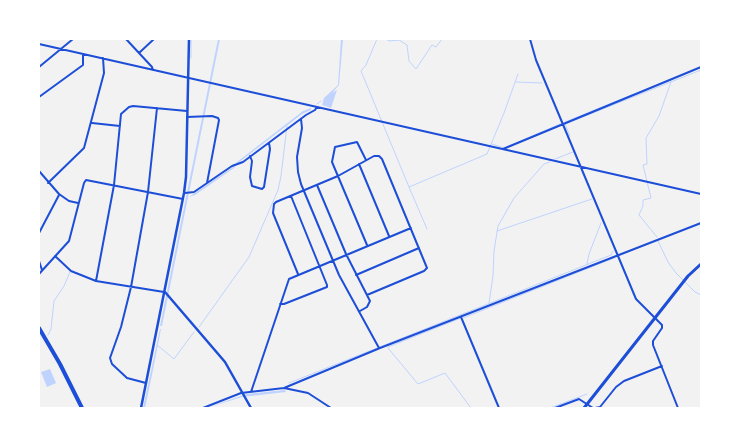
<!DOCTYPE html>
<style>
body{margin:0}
#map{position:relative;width:740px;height:447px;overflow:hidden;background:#f2f2f2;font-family:Barlow,sans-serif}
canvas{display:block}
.frame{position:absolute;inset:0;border:40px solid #fff;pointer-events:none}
</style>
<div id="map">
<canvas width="740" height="447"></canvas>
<div class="frame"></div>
</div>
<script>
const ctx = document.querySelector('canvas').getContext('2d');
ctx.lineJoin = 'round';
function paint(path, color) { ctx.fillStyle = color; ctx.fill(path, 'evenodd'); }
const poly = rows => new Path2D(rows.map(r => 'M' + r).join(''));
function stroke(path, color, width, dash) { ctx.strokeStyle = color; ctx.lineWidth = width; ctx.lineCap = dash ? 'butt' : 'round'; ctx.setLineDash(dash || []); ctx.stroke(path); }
paint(poly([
 [218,39,220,39,162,326,160,326],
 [341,39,343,39,339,85,332,93,337,90,331,108,322,105,324,98,338,85],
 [311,108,311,110,302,114,238,163,234,168,195,195,189,197,233,167,237,162,303,111],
 [160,329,161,329,153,370,145,408,143,408],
 [50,369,56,383,47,387,41,372],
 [285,390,286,392,242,397,207,408,246,394]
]), '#bfd3fe');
stroke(poly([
 [377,39,366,65,361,71,409,187],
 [385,39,390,41,399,40,407,45,409,61,416,69,432,45,436,47,442,39],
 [191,58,191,39],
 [516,82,542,83],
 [317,104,321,101],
 [565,122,634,94],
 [570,136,565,124,701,70],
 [492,144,504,148,560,124],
 [555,159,573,152],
 [427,229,409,187,487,154,504,113,518,74],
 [497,231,592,199],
 [657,237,639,215,643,206,643,200,651,198,643,165,647,164,646,138,659,116,671,82],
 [658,241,668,262,676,273,695,292,701,295],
 [587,264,589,254,601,223],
 [489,303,493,276,494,251,498,226,514,198,544,164,550,162],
 [463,318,614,258],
 [199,327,249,257,278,190,281,176,287,126],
 [48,335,51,329,54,301,64,286,70,272],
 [157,345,174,359,194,332],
 [388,347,461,318],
 [388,348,418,384,445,373,471,408],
 [289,383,611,255,613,251],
 [550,408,587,394]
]), '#bfd3fe', 1);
stroke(poly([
 [126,39,152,67,153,70],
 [530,39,536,60,636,299,662,325,662,328,653,341,653,345,678,408],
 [39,44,701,194],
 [139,53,154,39],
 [39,67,73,39],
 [39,97,83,65,83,54],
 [187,117,212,116,218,118,219,120,207,183],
 [301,119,302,128,297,157,298,172,301,184,339,275,379,348],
 [92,123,120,126],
 [503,149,701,67],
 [250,156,252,161,250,177,252,186,262,189,264,187,270,149,269,143],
 [366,160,357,142,335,147,332,162,367,245],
 [359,164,389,236],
 [39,171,59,194,69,201,78,203],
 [48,183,84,148,104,73,103,58],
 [317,185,346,254,370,301,367,307,360,311],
 [185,193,194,192,232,166,243,162,306,115,315,110,317,107],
 [39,233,59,195],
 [55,256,71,271,96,281,164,292],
 [39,261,42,270],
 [39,274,69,241,84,183,86,180,183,199],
 [298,274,273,213,274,204,276,202,338,176,374,156,379,156,382,159,427,268,424,271,367,295],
 [356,275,419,248],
 [96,281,114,185,121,114,129,107,133,106,187,111],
 [280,304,284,304,327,287,327,285,291,196],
 [461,317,499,408],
 [146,383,127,378,112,364,110,358,121,327,131,287,148,192,157,108],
 [284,388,308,393,331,408],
 [251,392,289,279,411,228],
 [203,408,241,393,284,388,380,348,701,223],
 [555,408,579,399,593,408],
 [595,408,600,407,616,387,624,381,662,366]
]), '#1d4ed8', 2);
stroke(poly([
 [165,292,225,362,251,408],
 [141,408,184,193,186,177,189,39]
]), '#1d4ed8', 2.5);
stroke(poly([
 [584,408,688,276,701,264]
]), '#1d4ed8', 3);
stroke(poly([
 [39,328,60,364,82,408]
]), '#1d4ed8', 4);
</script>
